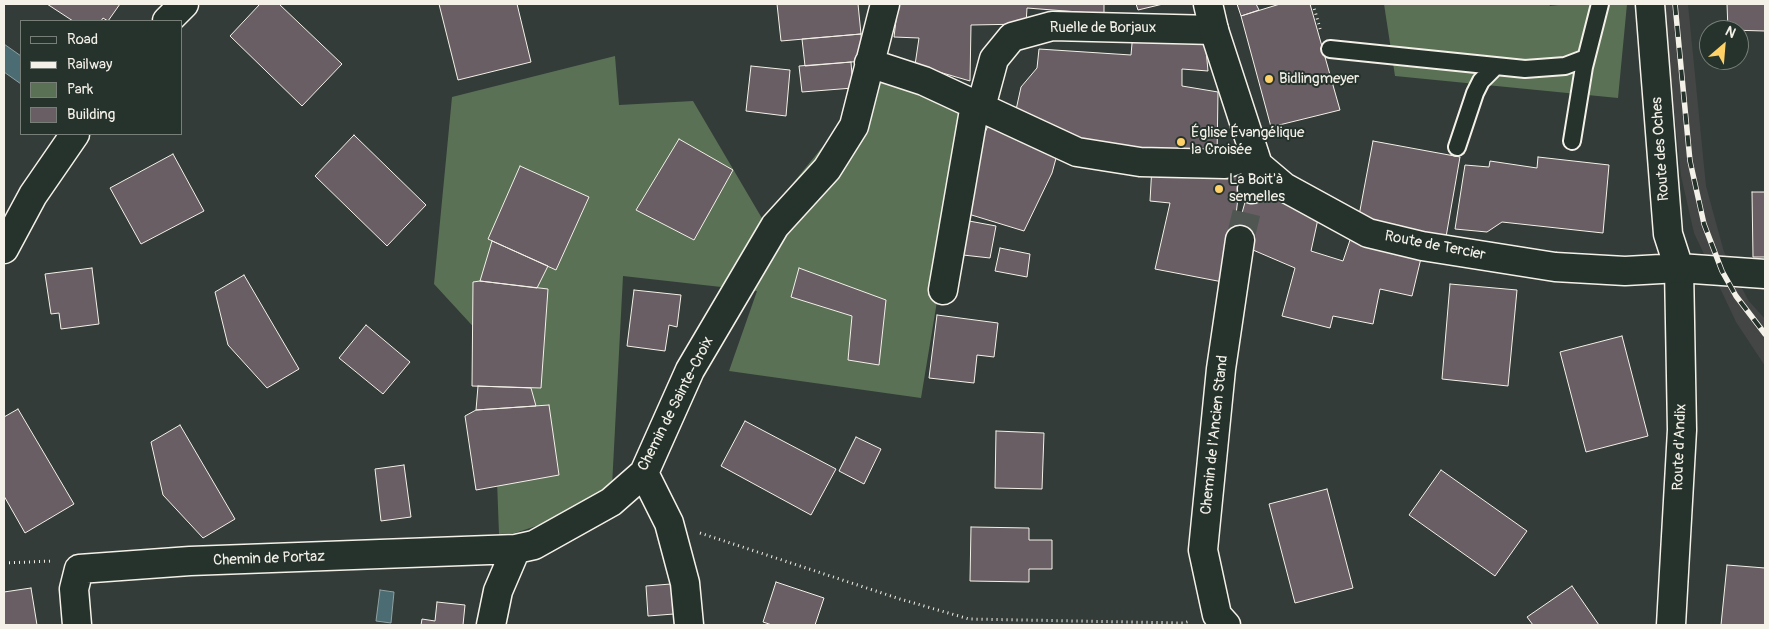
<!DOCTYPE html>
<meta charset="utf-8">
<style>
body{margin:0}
#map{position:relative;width:1769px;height:629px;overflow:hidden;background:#333c38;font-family:Pangolin,sans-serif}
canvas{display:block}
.frame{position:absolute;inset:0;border:5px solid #f4f1e8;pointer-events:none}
.legend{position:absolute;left:20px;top:20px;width:162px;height:115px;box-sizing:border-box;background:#26332d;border:1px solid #787f78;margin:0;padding:6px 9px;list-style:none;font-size:15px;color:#f4f1e8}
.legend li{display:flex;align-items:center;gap:10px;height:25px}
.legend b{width:25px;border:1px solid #787f78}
.north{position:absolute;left:1699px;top:20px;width:50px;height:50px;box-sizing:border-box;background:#26332d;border:1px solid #787f78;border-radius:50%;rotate:27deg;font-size:14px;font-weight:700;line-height:20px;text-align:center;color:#f4f1e8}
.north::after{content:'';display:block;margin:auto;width:18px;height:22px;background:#ffd166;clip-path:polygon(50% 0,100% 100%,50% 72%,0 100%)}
</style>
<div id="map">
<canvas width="1769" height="629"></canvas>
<div class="frame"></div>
<ul class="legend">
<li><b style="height:6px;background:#26332d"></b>Road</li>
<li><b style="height:6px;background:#f4f1e8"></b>Railway</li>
<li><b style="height:14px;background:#5a7156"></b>Park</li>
<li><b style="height:14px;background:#685e64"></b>Building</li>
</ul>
<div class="north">N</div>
</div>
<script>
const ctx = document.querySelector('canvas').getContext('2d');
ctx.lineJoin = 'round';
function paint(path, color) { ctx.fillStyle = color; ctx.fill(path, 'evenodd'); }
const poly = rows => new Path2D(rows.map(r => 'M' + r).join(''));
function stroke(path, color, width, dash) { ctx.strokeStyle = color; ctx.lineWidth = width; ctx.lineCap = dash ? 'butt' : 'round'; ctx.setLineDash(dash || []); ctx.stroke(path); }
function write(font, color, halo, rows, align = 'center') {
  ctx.font = font + ' Pangolin,sans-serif'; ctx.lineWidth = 4; ctx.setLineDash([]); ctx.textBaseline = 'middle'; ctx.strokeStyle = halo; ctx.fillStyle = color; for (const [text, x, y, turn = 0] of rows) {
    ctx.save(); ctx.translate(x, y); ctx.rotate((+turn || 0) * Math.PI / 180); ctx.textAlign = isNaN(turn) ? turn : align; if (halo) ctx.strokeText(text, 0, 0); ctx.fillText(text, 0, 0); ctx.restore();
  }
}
paint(poly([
 [1663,4,1688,4,1706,186,1724,252,1748,300,1765,319,1765,366,1736,322,1694,233,1681,176]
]), '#434645');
paint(poly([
 [1384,4,1549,4,1550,6,1567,4,1627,4,1618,98,1395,76],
 [882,55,972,90,921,398,729,371,757,291,623,276,612,486,560,518,515,533,499,534,492,347,434,284,452,97,615,56,619,105,693,101,763,220,837,129]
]), '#5a7156');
const water = poly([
 [4,44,21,56,21,84,4,72,4,44],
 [380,590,394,592,391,623,376,621,380,590]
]);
paint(water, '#4c6c73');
stroke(water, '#8fa1a2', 1);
const building = poly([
 [47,4,120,4,108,21,103,18,101,21,73,21,47,4],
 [260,4,279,4,342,64,302,106,230,36,260,4],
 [439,4,517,4,531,62,458,80,439,4],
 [777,4,858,4,861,34,781,41,777,4],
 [898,4,1104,4,1104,14,1027,8,1026,24,971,25,970,81,915,65,919,38,894,37,898,4],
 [1136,4,1163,4,1138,10,1136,4],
 [1237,4,1256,4,1259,10,1241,16,1237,4],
 [1280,4,1310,4,1340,110,1271,127,1241,16,1280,4],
 [1727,4,1765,4,1765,31,1728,30,1727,4],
 [1133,32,1205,39,1208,71,1182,69,1182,86,1218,92,1217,158,1083,144,1014,119,1021,87,1037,68,1039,49,1131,55,1133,32],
 [861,34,863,61,805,66,802,39,861,34],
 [851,62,853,88,802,92,799,66,851,62],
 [751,66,790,70,786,116,746,111,751,66],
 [989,124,1058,151,1052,173,1024,231,965,213,971,161,989,124],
 [354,135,426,205,387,246,315,176,354,135],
 [679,139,733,170,694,240,636,210,679,139],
 [1373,141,1460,157,1446,237,1358,221,1373,141],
 [173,154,204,211,141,244,110,188,173,154],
 [1538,157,1609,165,1603,233,1502,222,1487,232,1455,229,1465,165,1489,167,1490,161,1537,168,1538,157],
 [520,166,589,197,556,270,488,239,520,166],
 [1152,166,1241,172,1228,283,1155,269,1170,203,1150,201,1152,166],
 [1249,188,1318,219,1311,251,1343,261,1352,234,1422,254,1412,296,1380,289,1373,324,1333,316,1330,328,1282,316,1295,268,1246,247,1235,238,1249,188],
 [1752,192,1765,192,1765,257,1753,257,1752,192],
 [969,221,996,226,990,258,963,255,969,221],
 [492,241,548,266,537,288,480,281,492,241],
 [1000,248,1030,254,1027,277,995,271,1000,248],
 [92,268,99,324,61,329,59,313,51,314,45,274,92,268],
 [799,268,886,300,879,365,848,360,852,316,791,297,799,268],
 [244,275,299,369,267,388,228,345,215,292,244,275],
 [480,281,548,289,541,388,472,386,473,282,480,281],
 [1450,284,1517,290,1508,386,1442,379,1450,284],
 [634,290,681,295,677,327,669,325,665,351,627,346,634,290],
 [937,315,998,323,994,357,977,355,974,383,929,378,937,315],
 [366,325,410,362,383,394,339,358,366,325],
 [1622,336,1648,436,1586,452,1560,352,1622,336],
 [478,386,531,388,536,406,476,410,478,386],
 [549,405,559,475,476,490,465,416,476,410,549,405],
 [18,409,74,504,25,533,4,496,4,417,18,409],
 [745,421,836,469,811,515,721,466,745,421],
 [180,425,235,519,203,538,163,495,151,442,180,425],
 [996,431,1044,433,1042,489,995,488,996,431],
 [856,437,881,449,864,484,839,471,856,437],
 [404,465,411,517,381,521,375,469,404,465],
 [1441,470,1527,531,1495,576,1409,515,1441,470],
 [1327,489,1353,588,1295,603,1269,504,1327,489],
 [971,527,1029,528,1029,540,1052,540,1052,569,1029,569,1029,582,970,581,971,527],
 [1727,565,1765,568,1765,625,1721,625,1727,565],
 [776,582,824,598,815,625,772,625,763,622,776,582],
 [671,584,674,614,648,616,646,586,671,584],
 [1572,586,1599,625,1533,625,1527,617,1572,586],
 [31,588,37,625,4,625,4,592,31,588],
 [437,602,465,605,463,625,421,625,422,619,435,621,437,602]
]);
paint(building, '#685e64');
stroke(building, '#f4f1e8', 1);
stroke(poly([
 [1240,240,1252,189]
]), '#505752', 28, [28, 14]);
const lane = poly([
 [1330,49,1525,69,1565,66,1586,58],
 [1572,141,1584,67,1600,4],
 [1457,147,1475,93,1481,81,1496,66]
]);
const street = poly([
 [869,63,924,81,1077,152,1140,162,1225,164,1254,154],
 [1252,189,1258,165],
 [943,290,973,116,981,107,994,59,1012,37,1052,26,1214,30],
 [644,473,669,523,685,583,689,625],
 [77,625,74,589,79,569,190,561,516,549],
 [491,625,498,591,516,549,534,545,611,502,644,473,690,370,775,226,827,169,854,126,885,4],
 [1226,625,1217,615,1203,550,1221,369,1240,240],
 [1671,625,1682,430,1679,268]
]);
const secondary = poly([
 [1208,4,1214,30,1258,165,1284,187,1368,233,1422,246,1555,267,1625,271,1679,268,1765,274],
 [1650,4,1668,234,1679,268],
 [167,21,184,4],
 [4,249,33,195,75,134]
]);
stroke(lane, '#f4f1e8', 20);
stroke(street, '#f4f1e8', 31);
stroke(secondary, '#f4f1e8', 31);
stroke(poly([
 [1313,4,1321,32],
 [700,533,900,599,969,619,1183,623,1191,621],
 [4,563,53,561]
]), '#f4f1e8', 3, [1, 4]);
stroke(lane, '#26332d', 16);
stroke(street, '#26332d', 28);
stroke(secondary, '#26332d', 28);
const rail = poly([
 [1675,4,1690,161,1704,224,1722,271,1736,296,1765,334]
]);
stroke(rail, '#f4f1e8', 5.5);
stroke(rail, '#26332d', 4, [11]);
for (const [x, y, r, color] of [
 [1269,79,5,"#ffd166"],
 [1181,142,5,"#ffd166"],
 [1219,189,5,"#ffd166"]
]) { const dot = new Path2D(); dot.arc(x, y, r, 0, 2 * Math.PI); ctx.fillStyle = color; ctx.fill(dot); stroke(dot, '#26332d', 2); }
write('15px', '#f4f1e8', '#26332d', [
 ["Ruelle de Borjaux",1103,28],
 ["Route des Oches",1661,149,-94],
 ["Route de Tercier",1435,246,11],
 ["Chemin de Sainte-Croix",676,404,-63],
 ["Chemin de l'Ancien Stand",1215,435,-84],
 ["Route d'Andix",1680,447,-88],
 ["Chemin de Portaz",269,559,-2]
]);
write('15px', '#f4f1e8', '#26332d', [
 ["Bidlingmeyer",1279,79],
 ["Église Évangélique",1191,133],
 ["la Croisée",1191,150],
 ["La Boit'à",1229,180],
 ["semelles",1229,197]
], 'left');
</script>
